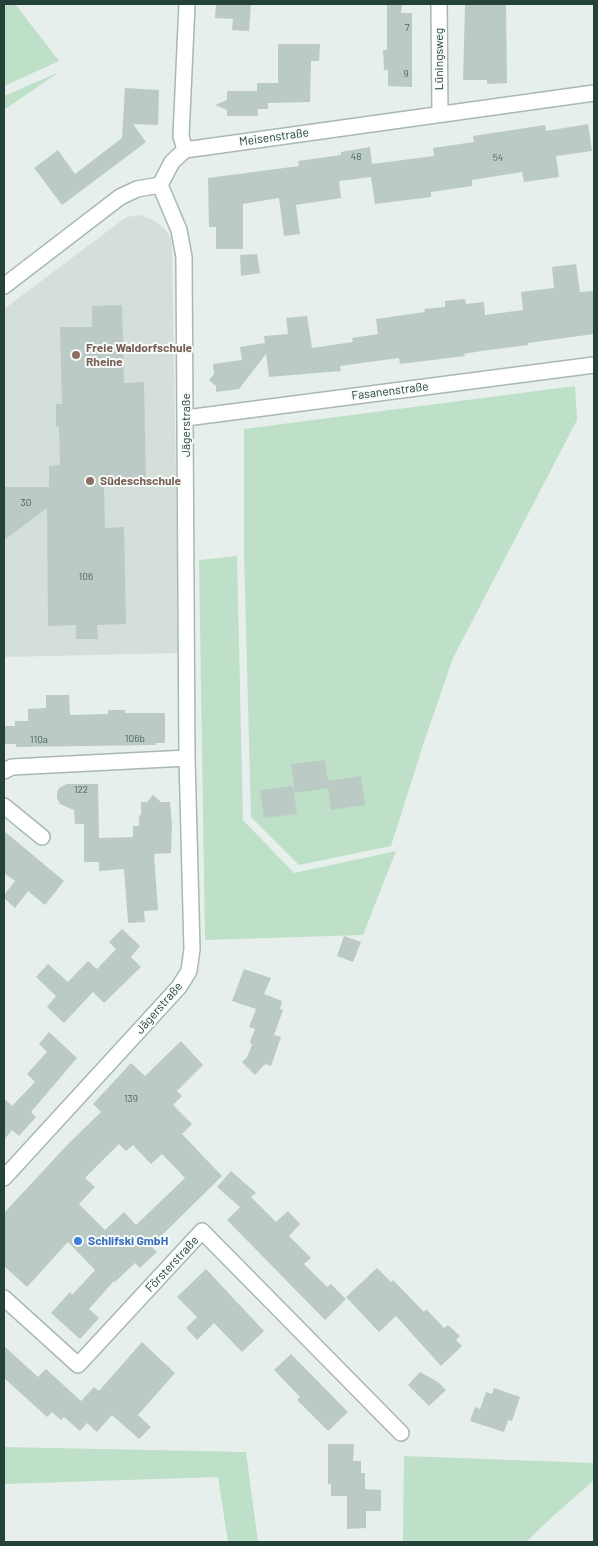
<!DOCTYPE html>
<meta charset="utf-8">
<style>
body{margin:0}
#map{position:relative;width:598px;height:1546px;overflow:hidden;background:#e6efeb;font-family:Barlow,sans-serif}
canvas{display:block}
.frame{position:absolute;inset:0;border:5px solid #24423a;pointer-events:none}
</style>
<div id="map">
<canvas width="598" height="1546"></canvas>
<div class="frame"></div>
</div>
<script>
const ctx = document.querySelector('canvas').getContext('2d');
ctx.lineJoin = 'round';
function paint(path, color) { ctx.fillStyle = color; ctx.fill(path, 'evenodd'); }
const poly = rows => new Path2D(rows.map(r => 'M' + r).join(''));
function stroke(path, color, width, dash) { ctx.strokeStyle = color; ctx.lineWidth = width; ctx.lineCap = dash ? 'butt' : 'round'; ctx.setLineDash(dash || []); ctx.stroke(path); }
function write(font, color, halo, rows, align = 'center') {
  ctx.font = font + ' Barlow,sans-serif'; ctx.lineWidth = 4; ctx.setLineDash([]); ctx.textBaseline = 'middle'; ctx.strokeStyle = halo; ctx.fillStyle = color; for (const [text, x, y, turn = 0] of rows) {
    ctx.save(); ctx.translate(x, y); ctx.rotate((+turn || 0) * Math.PI / 180); ctx.textAlign = isNaN(turn) ? turn : align; if (halo) ctx.strokeText(text, 0, 0); ctx.fillText(text, 0, 0); ctx.restore();
  }
}
paint(poly([
 [140,215,153,220,164,228,171,238,172,250,179,653,4,657,4,309,117,224,127,217]
]), '#d4dfda');
paint(poly([
 [4,4,15,4,59,61,4,86],
 [59,72,4,110,4,96],
 [575,386,577,420,453,658,423,745,391,846,299,865,251,817,244,555,244,429],
 [237,556,243,820,294,873,396,851,363,935,205,940,199,560],
 [4,1447,246,1452,258,1542,228,1542,218,1477,4,1484],
 [404,1456,594,1463,594,1480,551,1518,526,1542,403,1542]
]), '#bfe0c8');
paint(poly([
 [216,4,251,4,249,31,232,30,233,19,215,18],
 [387,4,402,5,401,13,412,13,412,87,388,86,388,70,384,70,383,50,387,50],
 [465,4,506,4,507,83,487,84,487,80,463,80],
 [278,44,320,44,319,61,311,61,310,102,268,103,268,109,258,109,258,116,227,116,227,110,215,105,227,100,227,91,257,91,257,83,278,83],
 [125,88,159,90,158,125,133,124,146,142,62,205,34,168,58,150,75,174,122,138],
 [588,124,592,151,556,156,559,177,524,182,522,172,472,180,472,186,431,192,431,197,375,204,371,177,339,181,341,198,296,205,300,234,284,236,279,198,243,204,243,249,216,249,216,227,209,227,208,178,299,166,298,161,341,155,341,152,370,147,372,164,434,156,433,148,474,142,473,136,545,125,546,131],
 [257,254,260,273,241,276,240,255],
 [576,264,580,292,594,291,594,334,528,343,528,345,481,351,464,354,465,356,400,364,399,358,340,366,341,371,269,377,266,354,239,389,216,392,216,386,209,380,214,374,213,364,242,360,240,347,265,343,264,336,288,334,286,318,307,316,312,348,353,342,352,338,378,334,376,319,425,312,424,309,445,307,445,301,465,299,466,304,484,302,485,315,523,310,521,292,554,288,552,267],
 [122,305,124,383,144,382,146,484,104,485,105,528,124,527,126,624,97,625,98,639,76,639,76,625,48,626,47,508,4,540,4,487,49,487,49,466,60,465,59,427,56,427,56,404,62,404,60,327,92,327,92,306],
 [46,695,69,695,70,715,108,714,108,710,125,710,125,713,165,713,165,743,156,743,156,745,16,747,16,744,4,744,4,726,15,726,15,721,28,721,28,709,46,708],
 [325,760,328,781,361,776,365,805,331,810,328,788,295,793,291,764],
 [67,784,98,784,99,838,133,837,133,826,139,826,139,817,141,814,141,802,147,802,153,795,161,802,170,802,172,824,171,853,154,854,158,910,144,911,145,922,128,923,124,869,99,871,99,862,84,862,84,824,75,824,74,810,60,804,57,798,57,793,59,788],
 [293,786,297,814,264,818,260,790],
 [4,831,64,881,45,905,28,891,15,908,4,898,4,895,15,881,4,873],
 [122,929,140,946,131,957,141,967,104,1003,93,992,64,1023,47,1007,56,996,36,977,48,964,68,982,88,961,97,969,116,949,109,942],
 [344,936,361,942,353,962,337,956],
 [244,969,271,978,264,994,282,1001,280,1009,283,1010,274,1035,281,1037,271,1066,265,1064,255,1075,242,1062,247,1057,252,1045,250,1042,255,1029,249,1027,256,1009,232,1001],
 [49,1032,77,1058,31,1112,36,1117,19,1136,12,1130,4,1140,4,1098,12,1106,35,1082,27,1074,47,1052,39,1044],
 [181,1041,203,1065,177,1091,182,1096,173,1105,192,1124,182,1134,222,1176,151,1246,157,1252,140,1268,135,1263,115,1282,114,1281,89,1309,99,1318,80,1339,51,1313,70,1292,72,1295,95,1270,68,1242,27,1287,4,1266,4,1213,68,1144,101,1112,93,1104,131,1063,145,1076],
 [119,1144,126,1151,133,1145,151,1164,162,1154,185,1178,136,1225,124,1212,105,1230,79,1204,95,1187,85,1178],
 [231,1171,256,1193,251,1197,276,1222,288,1211,300,1224,289,1236,311,1258,304,1264,327,1287,331,1284,346,1299,325,1320,227,1220,240,1207,217,1187],
 [377,1268,391,1282,393,1280,424,1312,426,1309,444,1328,448,1325,460,1336,456,1340,462,1346,441,1366,396,1316,379,1332,346,1297],
 [206,1269,264,1331,242,1352,214,1323,197,1340,186,1328,197,1317,177,1297],
 [142,1342,175,1373,138,1415,151,1427,139,1439,112,1415,97,1432,87,1423,80,1431,64,1417,61,1420,52,1412,47,1417,4,1378,4,1346,38,1377,46,1369,81,1401,94,1387,99,1391],
 [291,1354,348,1412,328,1431,297,1400,300,1397,274,1370],
 [420,1372,438,1382,446,1390,429,1406,408,1385],
 [494,1388,520,1397,512,1421,508,1420,504,1432,470,1421,475,1407,480,1409,486,1392,492,1394],
 [328,1444,354,1444,353,1461,361,1461,361,1473,365,1473,365,1489,381,1490,381,1511,366,1511,366,1528,347,1529,347,1496,331,1496,331,1484,328,1484]
]), '#bbcac4');
const minor = poly([
 [439,4,440,114],
 [185,150,181,136,187,4],
 [160,185,172,162,185,150,594,93],
 [4,286,120,197,137,189,160,185],
 [186,418,594,365],
 [4,771,12,767,187,758],
 [4,806,42,837],
 [4,1178,179,987,189,971,192,949,187,758,184,257,179,230,160,185],
 [4,1298,78,1365,202,1231,401,1433]
]);
stroke(minor, '#a8b8b2', 18);
stroke(minor, '#fff', 15);
for (const [x, y, r, color] of [
 [76,355,5,"#8d6e63"],
 [90,481,5,"#8d6e63"],
 [78,1241,5,"#3f7fe0"]
]) { const dot = new Path2D(); dot.arc(x, y, r, 0, 2 * Math.PI); ctx.fillStyle = color; ctx.fill(dot); stroke(dot, '#f7fbf9', 2); }
write('10px', '#4a645c', null, [
 ["7",407,28],
 ["9",406,74],
 ["48",356,157],
 ["54",498,158],
 ["30",26,503],
 ["106",86,577],
 ["106b",135,739],
 ["110a",39,740],
 ["122",81,790],
 ["139",131,1099]
]);
write('12px', '#24423a', '#f7fbf9', [
 ["Lüningsweg",439,59,-90],
 ["Meisenstraße",274,137,-8],
 ["Fasanenstraße",390,391,-7],
 ["Jägerstraße",186,425,-90],
 ["Jägerstraße",159,1008,-49],
 ["Försterstraße",172,1264,-47]
]);
write('bold 12px', '#785e54', '#f7fbf9', [
 ["Freie Waldorfschule",86,348],
 ["Rheine",86,362],
 ["Südeschschule",100,481]
], 'left');
write('bold 12px', '#366cbe', '#f7fbf9', [
 ["Schlifski GmbH",88,1241]
], 'left');
</script>
